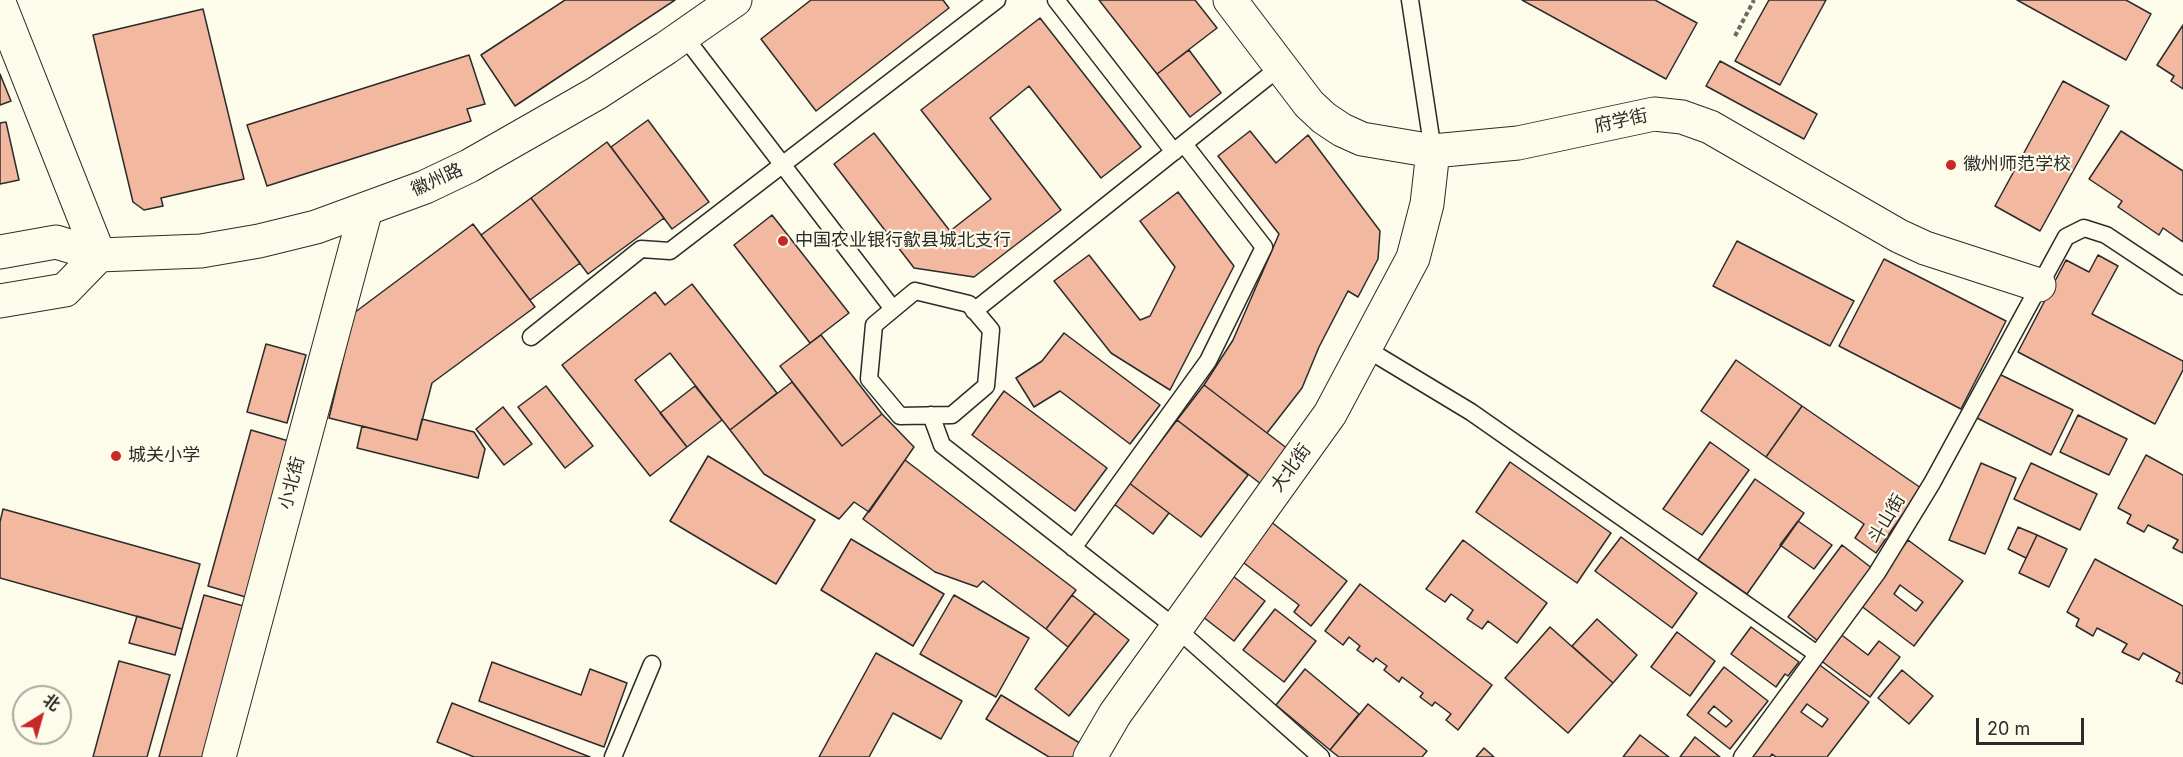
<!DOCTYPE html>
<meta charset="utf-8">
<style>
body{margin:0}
#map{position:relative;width:2183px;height:757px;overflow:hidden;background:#fdfbea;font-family:Inter,"Noto Sans SC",sans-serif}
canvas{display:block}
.north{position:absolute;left:12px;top:685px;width:60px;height:60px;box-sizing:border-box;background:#fdfbea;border:2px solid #a9a89e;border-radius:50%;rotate:37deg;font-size:16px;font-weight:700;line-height:24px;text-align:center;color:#2b2b2b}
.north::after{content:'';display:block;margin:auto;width:21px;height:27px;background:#c62828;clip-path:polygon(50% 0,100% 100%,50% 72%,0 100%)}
.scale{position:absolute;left:1976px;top:718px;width:108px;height:27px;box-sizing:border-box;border:3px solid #2b2b2b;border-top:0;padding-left:8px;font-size:18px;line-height:21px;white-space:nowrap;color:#2b2b2b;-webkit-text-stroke:4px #fdfbea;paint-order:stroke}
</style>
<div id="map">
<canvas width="2183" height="757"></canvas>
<div class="north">北</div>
<div class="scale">20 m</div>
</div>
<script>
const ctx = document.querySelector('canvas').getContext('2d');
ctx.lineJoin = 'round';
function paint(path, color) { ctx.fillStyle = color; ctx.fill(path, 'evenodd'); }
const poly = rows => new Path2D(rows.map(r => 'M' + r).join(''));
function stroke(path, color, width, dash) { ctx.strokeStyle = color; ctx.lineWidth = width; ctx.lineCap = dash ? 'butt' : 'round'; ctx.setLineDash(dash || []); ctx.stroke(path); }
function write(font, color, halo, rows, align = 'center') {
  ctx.font = font + ' Inter,"Noto Sans SC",sans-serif'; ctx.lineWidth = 4.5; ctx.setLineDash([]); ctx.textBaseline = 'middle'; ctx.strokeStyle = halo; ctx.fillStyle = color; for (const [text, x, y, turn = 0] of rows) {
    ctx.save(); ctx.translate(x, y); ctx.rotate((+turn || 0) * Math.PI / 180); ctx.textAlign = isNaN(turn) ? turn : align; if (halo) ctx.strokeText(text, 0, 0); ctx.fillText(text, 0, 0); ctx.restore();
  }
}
const building = poly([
 [565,0,675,0,515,106,481,55,565,0],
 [811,0,943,0,949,8,816,111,761,39,811,0],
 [1099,0,1195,0,1217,28,1157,74,1099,0],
 [1522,0,1655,0,1697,23,1666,79,1522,0],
 [1769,0,1826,0,1780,85,1735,61,1769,0],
 [2017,0,2126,0,2151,14,2126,60,2017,0],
 [203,9,244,179,161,198,163,206,144,210,133,202,93,35,203,9],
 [1040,18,1141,147,1101,178,1029,86,990,118,1061,210,974,277,914,268,834,164,874,133,950,231,991,199,921,110,1040,18],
 [2183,25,2183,89,2171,81,2174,76,2157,65,2183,25],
 [1189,50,1221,93,1190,117,1157,74,1189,50],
 [469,55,485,104,467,109,471,121,267,186,247,125,469,55],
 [1720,61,1817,114,1804,139,1706,86,1720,61],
 [0,74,11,101,0,105,0,74],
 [2063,81,2109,106,2040,231,1995,206,2063,81],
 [648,120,709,202,672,229,611,147,648,120],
 [6,122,19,180,0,184,0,123,6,122],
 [1250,131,1276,163,1308,135,1380,231,1378,259,1358,297,1348,291,1319,347,1302,388,1267,433,1204,385,1233,340,1279,234,1218,156,1250,131],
 [2121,131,2183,171,2183,242,2163,228,2159,235,2118,207,2122,201,2089,179,2121,131],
 [607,142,664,218,588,274,531,198,607,142],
 [1178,192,1234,266,1170,390,1111,353,1054,281,1089,255,1140,320,1150,316,1175,267,1140,221,1178,192],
 [531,198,580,263,530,300,481,235,531,198],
 [772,215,849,313,810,343,734,245,772,215],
 [473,224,535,307,432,383,417,440,329,418,354,313,473,224],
 [1737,241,1854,301,1830,346,1713,286,1737,241],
 [2098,255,2118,266,2092,314,2183,361,2183,370,2155,424,2018,352,2066,260,2089,272,2098,255],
 [1884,259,2006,321,1961,409,1839,346,1884,259],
 [692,284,777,393,730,430,670,353,635,380,687,447,650,476,562,365,655,292,665,305,692,284],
 [1064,333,1160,405,1130,444,1060,391,1034,407,1016,378,1042,361,1064,333],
 [821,335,882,414,842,446,780,366,821,335],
 [266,344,306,355,287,423,247,412,266,344],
 [1736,360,1802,406,1766,457,1701,411,1736,360],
 [1999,374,2073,410,2051,455,1977,418,1999,374],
 [792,382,842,446,882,414,914,447,869,512,854,502,839,519,764,474,730,430,792,382],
 [1204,385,1288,449,1261,484,1177,420,1204,385],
 [546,386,593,446,565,468,518,407,546,386],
 [695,386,722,420,687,447,660,413,695,386],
 [1004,391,1107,468,1075,511,972,435,1004,391],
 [1802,406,1921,488,1876,553,1855,538,1864,524,1766,457,1802,406],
 [503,407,532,444,504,465,476,429,503,407],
 [2078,415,2127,439,2109,475,2060,452,2078,415],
 [422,419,474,432,485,449,478,478,357,448,362,426,417,440,422,419],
 [1177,420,1248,475,1201,537,1129,483,1177,420],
 [251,430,292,442,249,598,208,586,251,430],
 [1710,442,1749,470,1702,535,1663,509,1710,442],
 [2146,455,2183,475,2183,553,2173,548,2178,540,2148,525,2144,532,2127,523,2131,515,2118,508,2146,455],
 [708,456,815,520,776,584,670,521,708,456],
 [905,460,1076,590,1046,629,983,581,977,587,935,572,863,519,905,460],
 [1510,462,1611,533,1577,583,1476,512,1510,462],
 [1981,463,2016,478,1985,554,1949,540,1981,463],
 [2031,463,2097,494,2080,530,2014,499,2031,463],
 [1755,479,1804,513,1747,594,1698,560,1755,479],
 [1129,483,1169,513,1153,534,1114,504,1129,483],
 [3,509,200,564,182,629,0,578,0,522,3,509],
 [1270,521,1347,581,1311,626,1294,612,1299,605,1240,560,1270,521],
 [1798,521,1832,545,1814,569,1780,545,1798,521],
 [2018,527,2037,535,2026,558,2008,549,2018,527],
 [2037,535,2067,549,2049,587,2019,573,2037,535],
 [1621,537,1697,593,1672,628,1595,571,1621,537],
 [851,539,944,594,913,646,821,590,851,539],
 [1463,540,1547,603,1517,643,1488,621,1482,629,1467,619,1473,610,1451,594,1445,602,1426,589,1463,540],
 [1908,540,1963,581,1914,646,1860,605,1908,540],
 [1900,585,1923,602,1916,611,1894,594,1900,585],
 [1842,545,1873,569,1818,641,1788,617,1842,545],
 [2095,559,2183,606,2183,684,2176,681,2180,673,2143,653,2139,660,2122,652,2127,644,2097,628,2093,636,2076,626,2079,619,2067,612,2095,559],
 [1229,573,1265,601,1234,641,1198,613,1229,573],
 [1360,584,1492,685,1458,730,1446,720,1451,714,1435,702,1432,706,1420,697,1423,693,1402,677,1399,682,1384,670,1387,666,1376,658,1373,662,1357,650,1360,646,1349,637,1343,645,1325,631,1360,584],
 [204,595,247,607,206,757,159,757,204,595],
 [954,595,1029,638,996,697,920,654,954,595],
 [1072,595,1095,613,1068,647,1046,629,1072,595],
 [1275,609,1316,641,1284,682,1243,650,1275,609],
 [1095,613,1129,640,1069,716,1035,689,1095,613],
 [137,616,182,629,175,655,129,643,137,616],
 [1597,619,1637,655,1613,683,1572,646,1597,619],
 [1550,627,1613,683,1568,733,1505,678,1550,627],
 [1751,627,1799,662,1788,676,1785,674,1776,687,1731,654,1751,627],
 [1677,632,1715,661,1690,696,1651,667,1677,632],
 [1839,633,1868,655,1879,641,1900,657,1870,697,1820,660,1839,633],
 [876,653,962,701,941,739,893,713,869,757,819,757,876,653],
 [119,661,170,675,147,757,93,757,119,661],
 [492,662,581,695,590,669,627,683,604,747,479,701,492,662],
 [1817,663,1869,702,1827,757,1776,757,1772,754,1770,757,1746,757,1817,663],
 [1807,704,1828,719,1822,727,1801,712,1807,704],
 [1724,667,1768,701,1730,749,1687,715,1724,667],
 [1714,706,1732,721,1726,727,1708,713,1714,706],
 [1305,669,1359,714,1330,750,1276,705,1305,669],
 [1902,670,1933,696,1909,724,1878,698,1902,670],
 [1001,695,1083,745,1076,757,1049,757,986,719,1001,695],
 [452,703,590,757,474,757,437,742,452,703],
 [1368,704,1427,751,1422,757,1339,757,1330,750,1368,704],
 [1640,735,1669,757,1623,757,1640,735],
 [1695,737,1720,757,1680,757,1695,737],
 [1484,748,1494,757,1476,757,1484,748]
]);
paint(building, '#f2b8a0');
stroke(building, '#2b2b2b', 1.5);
const lane = poly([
 [1056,0,1174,152],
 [1410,0,1433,151],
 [684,36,893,309],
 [915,291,969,304,991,330,986,386,952,415,900,416,869,379,874,325,915,291],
 [974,311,1280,67],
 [531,337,641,249,670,251,997,0],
 [1365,348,1471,412,1817,654],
 [931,415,942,445,1176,628,1321,757],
 [1073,548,1208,361,1264,247,1184,144],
 [613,757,652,664],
 [1742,757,1877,573,1932,483,2066,237,2084,228,2106,235,2183,286]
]);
const street = poly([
 [1230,0,1309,104,1324,118,1342,130,1362,139,1433,151,1518,143,1654,114,1682,117,1710,127,1899,236,1925,248,2039,285],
 [0,5,99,255],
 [219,757,366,209],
 [1090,757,1115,714,1330,414,1413,258,1427,204,1433,151]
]);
const secondary = poly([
 [0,252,56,242,99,255,201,251,259,241,316,227,425,187,469,166,597,93,666,48,735,0],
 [0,301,65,290,99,255]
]);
stroke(lane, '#2b2b2b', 19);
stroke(street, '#2b2b2b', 35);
stroke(secondary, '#2b2b2b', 35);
stroke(poly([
 [1735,36,1754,0]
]), '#6a6964', 4, [4.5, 3]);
stroke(lane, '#fdfbea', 16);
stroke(street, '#fdfbea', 33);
stroke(secondary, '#fdfbea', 33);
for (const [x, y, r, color] of [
 [1951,165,6,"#c62828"],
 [783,241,6,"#c62828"],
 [116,456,6,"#c62828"]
]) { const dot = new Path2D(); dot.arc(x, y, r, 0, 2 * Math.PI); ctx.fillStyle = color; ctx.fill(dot); stroke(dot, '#fdfbea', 2); }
write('18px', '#2b2b2b', '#fdfbea', [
 ["府学街",1621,121,-12],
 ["徽州路",437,180,-24],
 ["大北街",1291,468,-54],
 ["小北街",292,483,-75],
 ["斗山街",1887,519,-59]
]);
write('18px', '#2b2b2b', '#fdfbea', [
 ["徽州师范学校",1963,165],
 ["中国农业银行歙县城北支行",795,241],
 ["城关小学",128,456]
], 'left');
</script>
